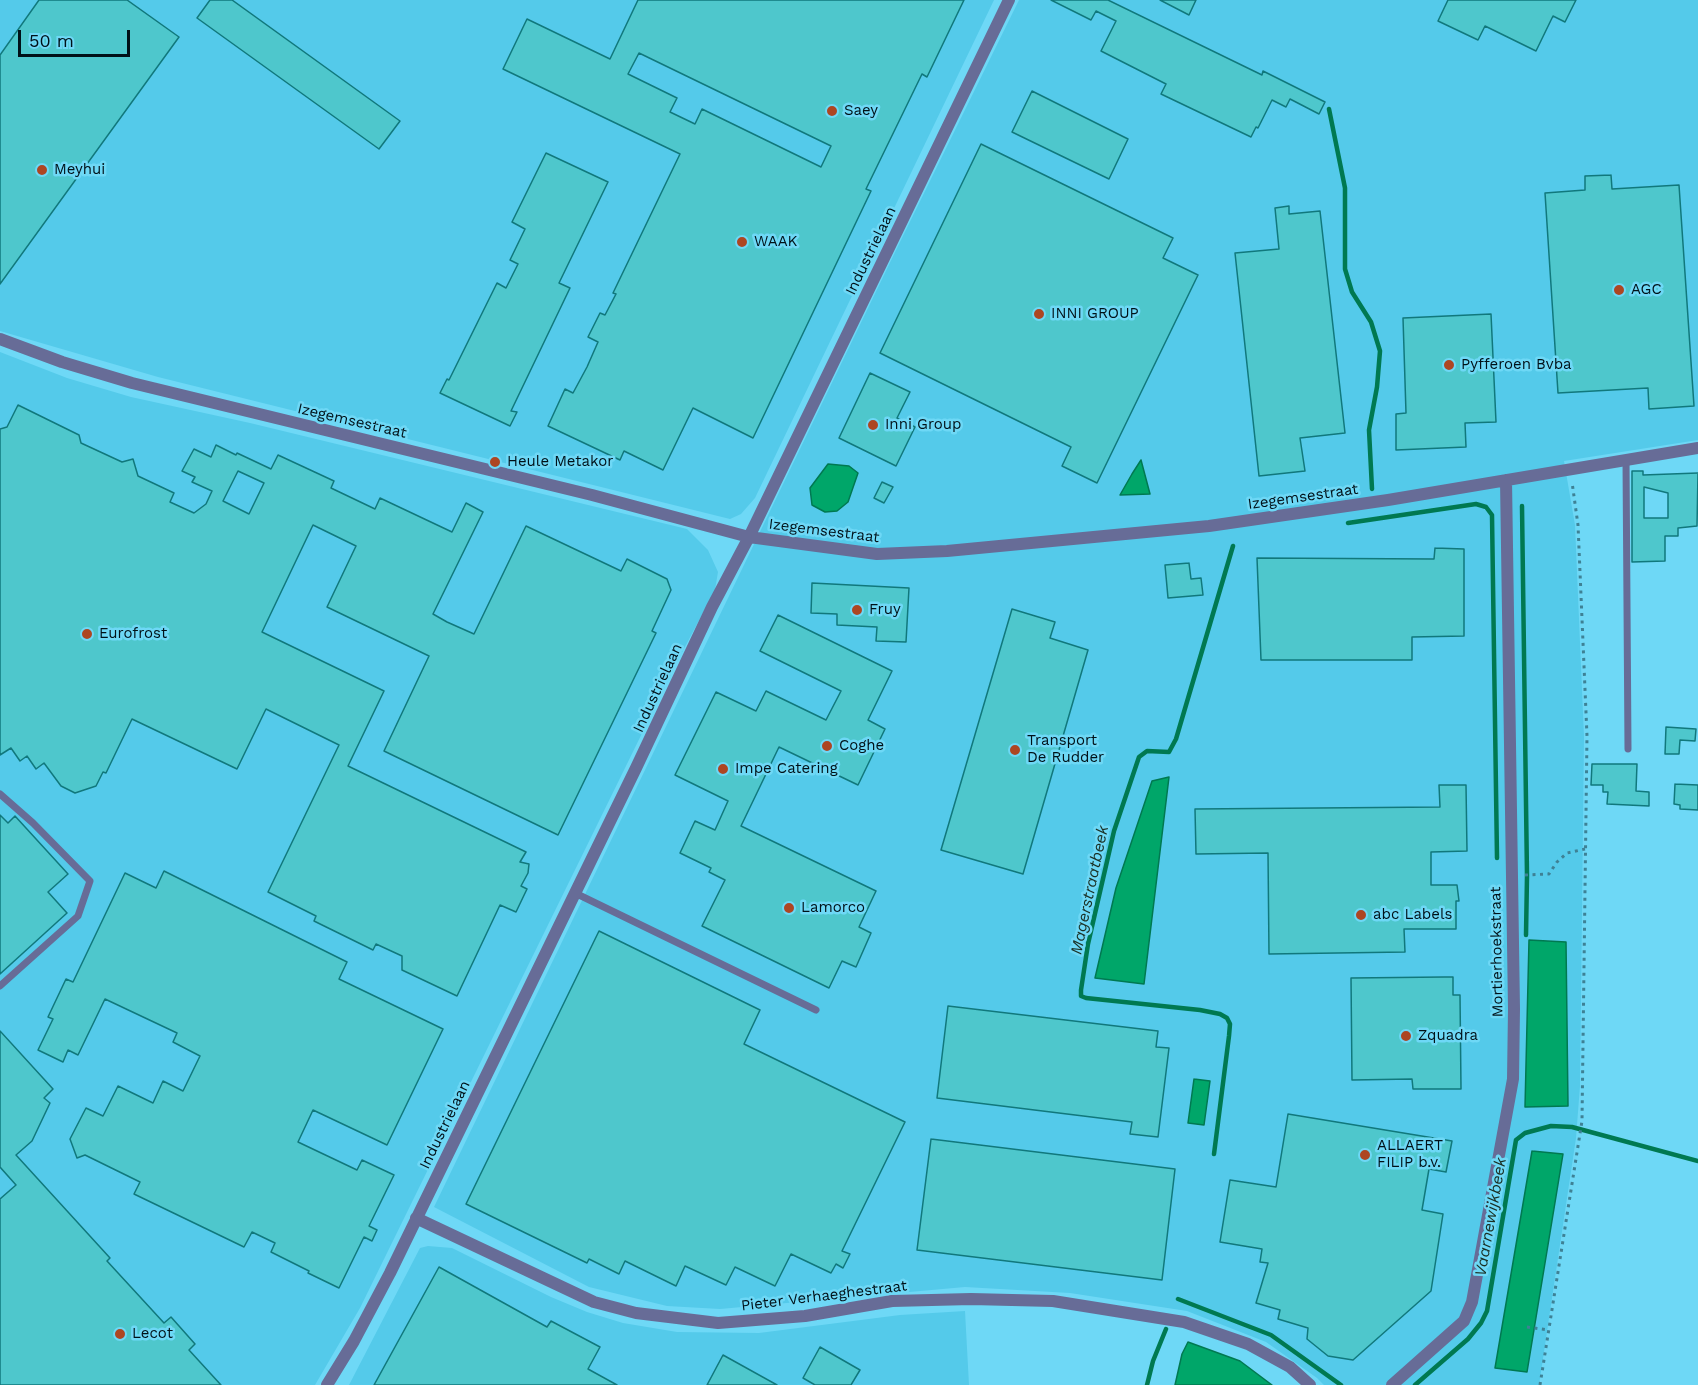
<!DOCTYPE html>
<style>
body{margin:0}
#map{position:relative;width:1698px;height:1385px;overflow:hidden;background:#6ed8f6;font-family:"Work Sans",sans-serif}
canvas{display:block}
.scale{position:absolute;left:18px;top:30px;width:112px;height:27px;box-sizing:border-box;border:3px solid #001118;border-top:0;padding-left:8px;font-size:18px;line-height:21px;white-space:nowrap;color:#001118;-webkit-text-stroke:4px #6ed8f6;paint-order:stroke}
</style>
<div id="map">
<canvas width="1698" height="1385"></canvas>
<div class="scale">50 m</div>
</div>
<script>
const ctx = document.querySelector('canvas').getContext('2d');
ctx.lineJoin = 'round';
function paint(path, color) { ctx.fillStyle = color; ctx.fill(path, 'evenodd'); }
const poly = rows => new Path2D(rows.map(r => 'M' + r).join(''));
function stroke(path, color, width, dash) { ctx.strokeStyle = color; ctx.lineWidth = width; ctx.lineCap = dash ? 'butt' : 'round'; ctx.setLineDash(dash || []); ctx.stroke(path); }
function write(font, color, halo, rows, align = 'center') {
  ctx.font = font + ' "Work Sans",sans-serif'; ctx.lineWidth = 5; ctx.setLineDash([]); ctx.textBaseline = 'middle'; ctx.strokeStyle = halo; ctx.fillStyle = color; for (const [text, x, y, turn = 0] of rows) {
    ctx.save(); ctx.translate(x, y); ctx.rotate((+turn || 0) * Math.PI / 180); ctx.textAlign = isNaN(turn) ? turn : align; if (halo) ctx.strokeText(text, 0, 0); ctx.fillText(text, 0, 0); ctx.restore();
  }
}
paint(poly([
 [0,0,994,0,755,498,741,514,730,519,158,377,0,331],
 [1019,0,1698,0,1698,440,1564,461,1575,525,1584,737,1580,1086,1576,1138,1539,1385,1324,1385,1317,1378,1266,1342,1187,1311,1070,1293,965,1287,720,1309,667,1306,589,1287,434,1207,897,248],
 [0,352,67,378,131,397,250,423,687,529,708,550,718,572,715,590,677,662,360,1308,315,1385,0,1385],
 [428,1246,452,1248,551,1297,587,1312,623,1323,677,1332,759,1333,900,1315,965,1311,969,1385,349,1385,420,1248]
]), '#54caea');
const water = poly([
 [1141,460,1150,494,1120,495,1132,474,1141,460],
 [828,464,849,466,858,473,848,502,837,511,825,512,812,505,810,488,828,464],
 [1169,777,1144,984,1095,978,1116,888,1152,781,1169,777],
 [1529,940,1566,942,1568,1106,1525,1107,1529,940],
 [1194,1079,1210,1081,1204,1125,1188,1123,1194,1079],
 [1532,1151,1563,1154,1527,1372,1495,1368,1532,1151],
 [1188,1342,1240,1361,1272,1385,1175,1385,1182,1354,1188,1342]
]);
paint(water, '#00a669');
stroke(water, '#007951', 1.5);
stroke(poly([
 [1329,109,1345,188,1345,269,1352,292,1371,322,1380,351,1377,387,1369,430,1372,489],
 [1522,506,1527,876,1526,935],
 [1348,523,1476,504,1486,507,1492,515,1497,858],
 [1214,1154,1229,1036,1230,1024,1227,1018,1220,1014,1200,1010,1086,998,1081,996,1081,990,1088,944,1114,831,1139,757,1147,751,1169,752,1176,739,1233,546],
 [1178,1299,1271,1335,1341,1385],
 [1147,1385,1153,1361,1166,1329],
 [1415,1385,1468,1339,1481,1323,1487,1311,1516,1140,1525,1133,1551,1126,1572,1127,1698,1161]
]), '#007951', 4.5);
const building = poly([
 [39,0,127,0,179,37,0,284,0,55,39,0],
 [210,0,232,0,400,121,379,149,197,18,210,0],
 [638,0,964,0,927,77,922,74,866,189,871,191,753,438,693,408,663,470,624,451,620,460,548,426,565,389,573,393,587,367,598,342,588,337,600,313,605,315,616,294,613,293,680,154,503,69,527,19,610,59,638,0],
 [639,53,831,146,821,167,702,109,695,124,670,112,677,98,628,74,639,53],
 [1051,0,1108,0,1262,75,1263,71,1325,102,1319,114,1290,99,1286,107,1272,100,1258,128,1256,127,1251,137,1161,94,1166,84,1101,51,1116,21,1096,11,1091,20,1051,0],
 [1160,0,1196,0,1189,15,1160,0],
 [1448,0,1576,0,1565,22,1553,16,1536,51,1485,26,1478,40,1438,21,1448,0],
 [1032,91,1128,139,1109,179,1012,132,1032,91],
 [981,144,1173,238,1163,258,1198,275,1097,483,1062,466,1071,447,880,353,981,144],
 [546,153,608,182,559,283,570,288,511,411,517,412,510,426,440,393,447,379,449,380,497,283,506,288,518,264,510,260,525,229,512,222,546,153],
 [1611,175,1612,189,1679,185,1694,406,1649,409,1648,388,1558,393,1545,193,1585,190,1585,176,1611,175],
 [1289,206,1289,214,1320,211,1345,433,1300,438,1305,471,1259,476,1235,253,1279,249,1275,208,1289,206],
 [1491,314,1496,422,1465,423,1466,447,1396,450,1396,414,1406,413,1403,318,1491,314],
 [870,373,910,392,897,418,915,427,896,466,839,438,870,373],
 [18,405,79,435,81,443,122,462,133,459,138,476,174,493,170,502,194,513,206,504,212,491,192,482,195,477,182,471,194,449,211,457,216,445,236,455,237,453,271,469,278,455,334,481,331,488,375,509,380,498,452,532,466,503,483,512,433,614,447,622,474,634,526,526,621,571,627,559,667,579,671,590,652,631,656,633,558,835,384,751,429,656,327,607,356,546,313,525,262,632,384,691,348,766,526,852,520,862,529,864,528,873,521,886,527,889,516,912,500,905,457,996,402,970,402,956,376,944,373,950,314,921,316,916,268,892,339,745,266,709,237,769,132,719,106,773,103,772,96,786,75,793,61,786,44,763,36,769,27,756,20,761,11,748,0,755,0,429,7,427,18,405],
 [238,471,264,483,249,514,223,501,238,471],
 [1632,471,1643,471,1643,475,1698,473,1697,526,1678,528,1678,536,1665,536,1665,561,1632,562,1632,471],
 [1644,487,1668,493,1668,518,1644,518,1644,487],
 [882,482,893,487,884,503,874,498,882,482],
 [1435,548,1464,549,1464,636,1412,637,1412,660,1261,660,1257,558,1434,559,1435,548],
 [1189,563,1191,579,1201,578,1203,595,1168,598,1165,565,1189,563],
 [812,583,909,588,906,642,876,641,877,627,837,625,837,614,811,613,812,583],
 [1012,609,1055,622,1050,638,1088,650,1023,874,941,850,1012,609],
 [778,615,892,671,868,720,885,729,858,785,779,747,741,826,876,891,859,927,871,933,856,967,842,961,829,988,702,926,725,880,709,872,711,868,680,853,695,821,715,830,728,801,675,775,716,692,756,711,766,691,826,720,841,691,760,651,778,615],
 [1666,727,1696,729,1695,741,1680,740,1679,754,1665,754,1666,727],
 [1592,764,1637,764,1636,791,1649,792,1649,806,1607,804,1608,792,1603,792,1603,785,1591,785,1592,764],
 [1675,784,1698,785,1698,810,1680,809,1680,805,1674,804,1675,784],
 [1439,785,1466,785,1467,851,1431,852,1431,885,1457,885,1459,901,1456,901,1456,929,1404,929,1405,952,1269,954,1268,853,1196,854,1195,809,1440,807,1439,785],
 [0,815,8,823,15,816,68,874,48,892,67,913,0,974,0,815],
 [164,871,347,962,339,979,443,1029,387,1145,313,1110,298,1142,357,1170,362,1160,394,1175,369,1226,377,1230,372,1241,364,1237,339,1288,308,1273,309,1271,271,1252,275,1243,252,1232,244,1247,134,1194,140,1182,85,1155,77,1158,70,1139,86,1108,103,1116,118,1086,153,1103,163,1081,183,1091,200,1056,173,1042,177,1033,105,999,78,1055,68,1050,63,1062,38,1050,53,1019,48,1017,66,979,73,982,125,873,156,888,164,871],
 [599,931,760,1010,744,1044,905,1122,842,1251,850,1254,843,1268,836,1264,831,1273,791,1254,775,1286,735,1267,726,1285,685,1266,676,1286,625,1261,619,1274,589,1259,587,1263,466,1204,599,931],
 [1444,977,1453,977,1453,995,1460,995,1461,1089,1413,1089,1412,1079,1352,1080,1351,978,1444,977],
 [948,1006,1158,1031,1156,1047,1169,1048,1158,1137,1130,1134,1132,1122,937,1098,948,1006],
 [0,1031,53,1089,44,1098,50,1103,32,1141,16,1155,110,1258,107,1261,164,1323,171,1317,195,1344,189,1350,221,1385,0,1385,0,1199,16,1185,0,1167,0,1031],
 [1288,1114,1452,1141,1446,1172,1429,1169,1422,1210,1443,1214,1431,1291,1353,1360,1328,1356,1307,1339,1308,1328,1278,1319,1280,1310,1256,1303,1268,1263,1260,1262,1262,1249,1220,1242,1230,1180,1276,1187,1288,1114],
 [931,1139,1175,1169,1162,1280,917,1250,931,1139],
 [439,1267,547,1327,551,1321,600,1347,588,1369,617,1385,374,1385,439,1267],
 [820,1347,860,1370,851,1385,815,1385,803,1378,820,1347],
 [723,1355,777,1385,707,1385,723,1355]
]);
paint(building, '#4ec7cc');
stroke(building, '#11787c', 1.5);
stroke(poly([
 [1525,875,1549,874,1557,862,1567,853,1585,849],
 [1527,1327,1549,1330],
 [1540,1385,1582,1121,1587,736,1578,525,1572,482]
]), '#3e8195', 3, [3, 4.5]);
stroke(poly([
 [1626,460,1628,749],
 [0,794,33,823,90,881,78,916,0,986],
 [575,893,816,1010]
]), '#676c97', 7);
stroke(poly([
 [0,339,62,362,132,383,592,495,749,537,877,554,947,551,1209,526,1388,500,1698,448],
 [416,1218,594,1302,636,1313,718,1323,805,1316,892,1301,971,1299,1053,1301,1184,1322,1248,1344,1290,1367,1310,1385],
 [327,1385,354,1341,390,1273,636,768,712,607,749,537,1009,0],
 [1392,1385,1464,1321,1472,1302,1513,1079,1514,1009,1506,480]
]), '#676c97', 12);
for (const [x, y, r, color] of [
 [832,111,6,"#ad4622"],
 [42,170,6,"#ad4622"],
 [742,242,6,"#ad4622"],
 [1619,290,6,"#ad4622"],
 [1039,314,6,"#ad4622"],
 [1449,365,6,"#ad4622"],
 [873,425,6,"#ad4622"],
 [495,462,6,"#ad4622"],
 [857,610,6,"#ad4622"],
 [87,634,6,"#ad4622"],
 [827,746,6,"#ad4622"],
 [1015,750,6,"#ad4622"],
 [723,769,6,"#ad4622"],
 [789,908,6,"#ad4622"],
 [1361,915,6,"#ad4622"],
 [1406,1036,6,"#ad4622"],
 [1365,1155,6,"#ad4622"],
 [120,1334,6,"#ad4622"]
]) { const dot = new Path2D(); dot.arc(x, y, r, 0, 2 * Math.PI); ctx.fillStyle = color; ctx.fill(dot); stroke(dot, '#6ed8f6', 2); }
write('15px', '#001118', '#6ed8f6', [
 ["Saey",844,111],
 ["Meyhui",54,170],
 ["WAAK",754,242],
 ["AGC",1631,290],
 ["INNI GROUP",1051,314],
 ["Pyfferoen Bvba",1461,365],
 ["Inni Group",885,425],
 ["Heule Metakor",507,462],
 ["Fruy",869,610],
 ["Eurofrost",99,634],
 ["Transport",1027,741],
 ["De Rudder",1027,758],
 ["Coghe",839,746],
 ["Impe Catering",735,769],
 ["Lamorco",801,908],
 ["abc Labels",1373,915],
 ["Zquadra",1418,1036],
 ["ALLAERT",1377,1146],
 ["FILIP b.v.",1377,1163],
 ["Lecot",132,1334]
], 'left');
write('15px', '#001118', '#6ed8f6', [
 ["Industrielaan",871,251,-64],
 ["Izegemsestraat",352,421,13],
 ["Izegemsestraat",1303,497,-8],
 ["Izegemsestraat",824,531,7],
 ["Industrielaan",658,688,-65],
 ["Mortierhoekstraat",1497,952,-91],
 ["Industrielaan",445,1125,-64],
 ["Pieter Verhaeghestraat",824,1296,-7]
]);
write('italic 16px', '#1a2f23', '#6ed8f6', [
 ["Magerstraatbeek",1090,890,-78],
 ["Vaarnewijkbeek",1491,1217,-80]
]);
</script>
